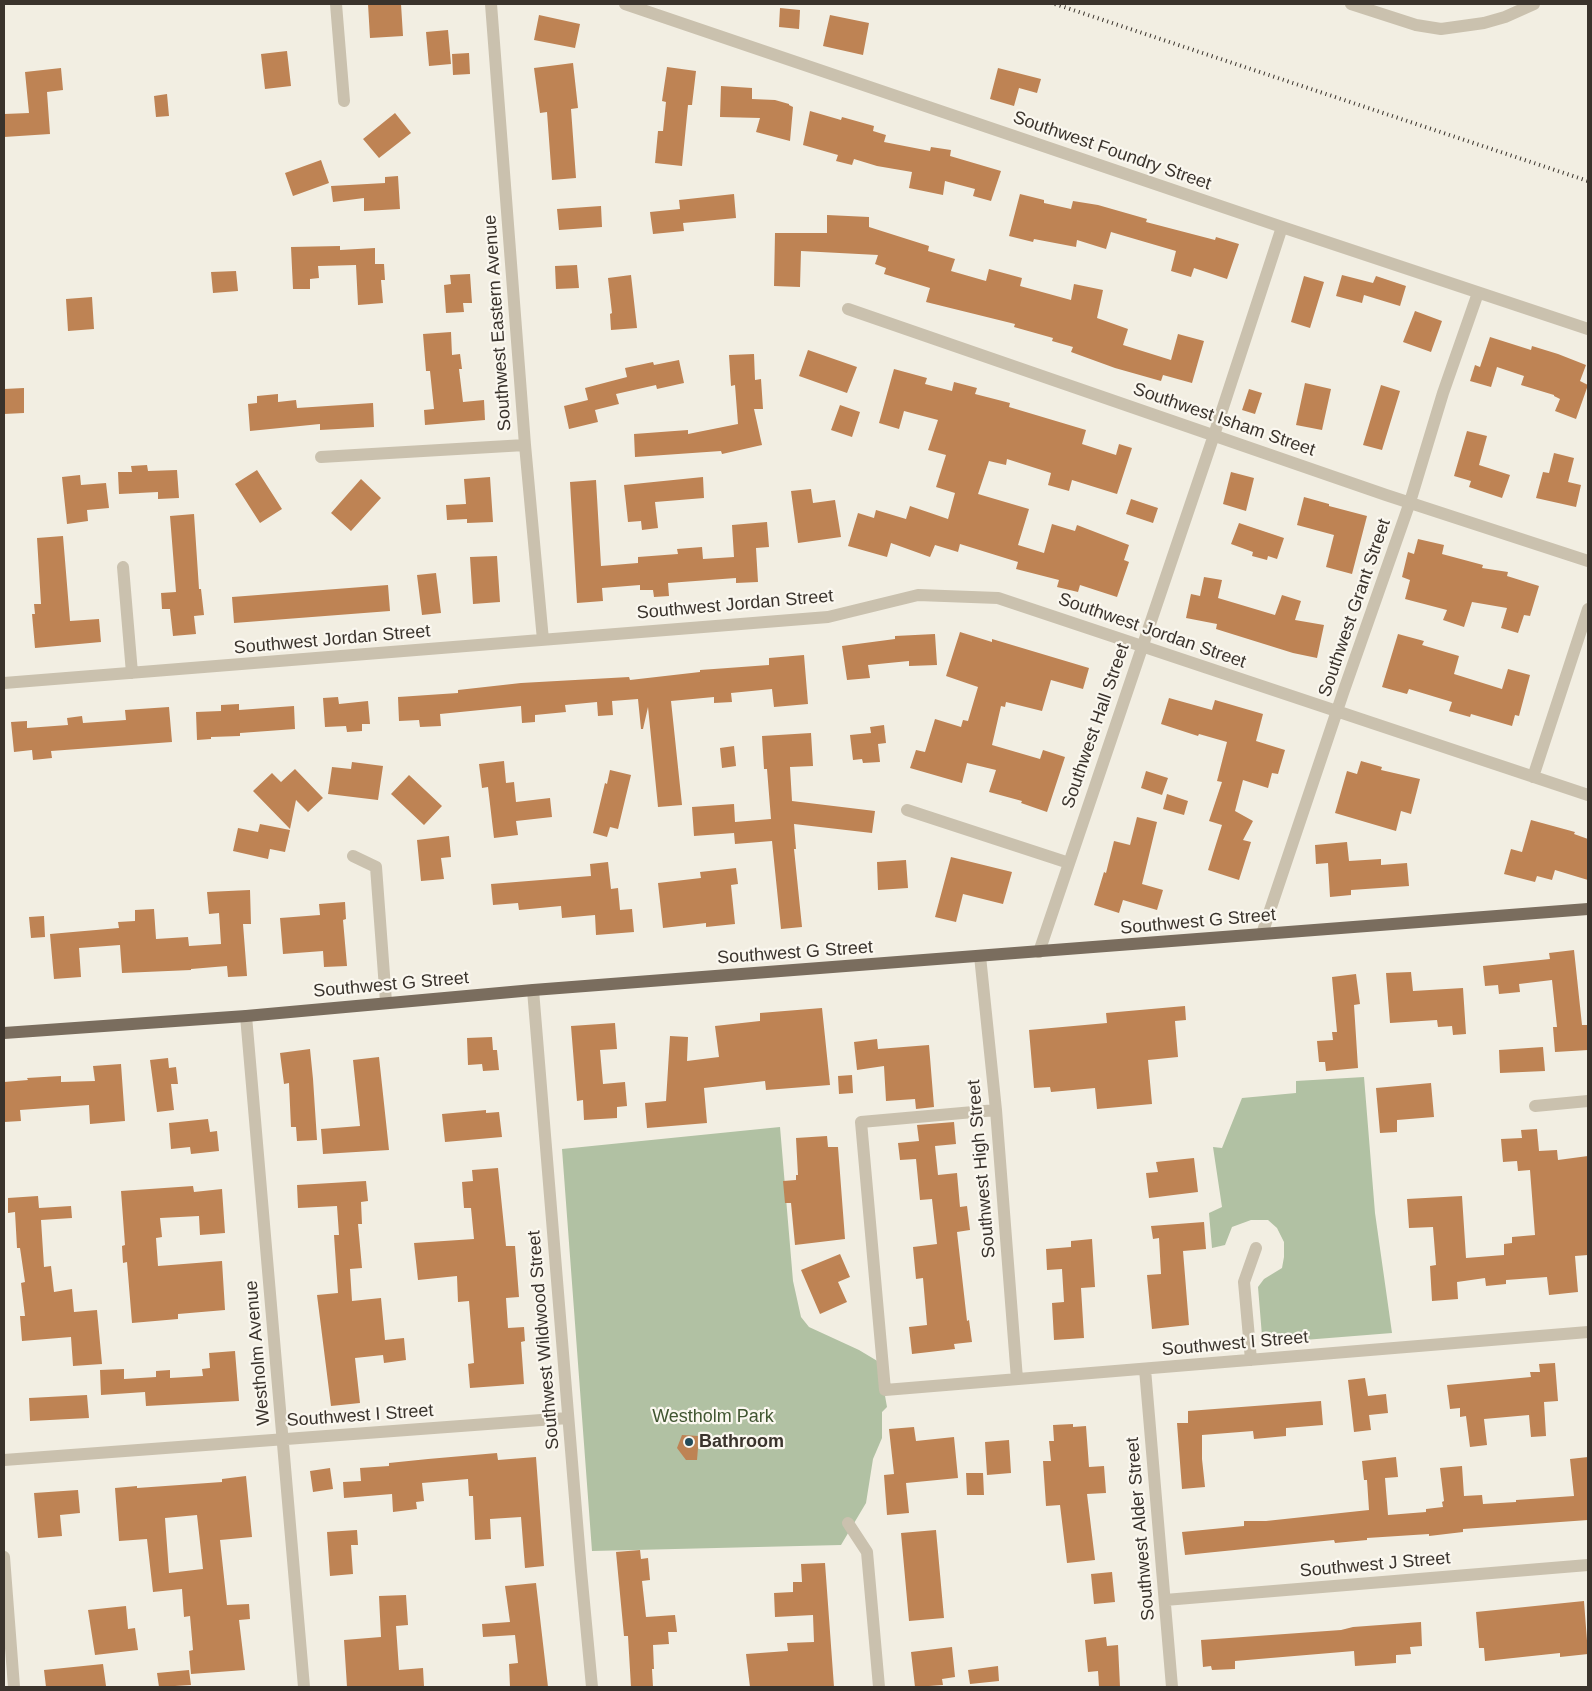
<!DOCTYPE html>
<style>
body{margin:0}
#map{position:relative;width:1592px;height:1691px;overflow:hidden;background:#f2eee2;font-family:Helvetica,sans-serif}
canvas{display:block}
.frame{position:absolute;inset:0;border:5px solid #3a332c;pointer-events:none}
</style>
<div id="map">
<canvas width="1592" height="1691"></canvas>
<div class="frame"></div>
</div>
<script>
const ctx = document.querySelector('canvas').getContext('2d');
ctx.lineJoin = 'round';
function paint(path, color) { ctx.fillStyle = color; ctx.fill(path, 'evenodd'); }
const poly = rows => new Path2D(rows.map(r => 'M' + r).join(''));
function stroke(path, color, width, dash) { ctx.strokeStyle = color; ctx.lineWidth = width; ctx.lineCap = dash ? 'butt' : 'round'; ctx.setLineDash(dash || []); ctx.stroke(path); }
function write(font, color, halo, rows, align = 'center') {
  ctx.font = font + ' Helvetica,sans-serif'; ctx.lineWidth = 4.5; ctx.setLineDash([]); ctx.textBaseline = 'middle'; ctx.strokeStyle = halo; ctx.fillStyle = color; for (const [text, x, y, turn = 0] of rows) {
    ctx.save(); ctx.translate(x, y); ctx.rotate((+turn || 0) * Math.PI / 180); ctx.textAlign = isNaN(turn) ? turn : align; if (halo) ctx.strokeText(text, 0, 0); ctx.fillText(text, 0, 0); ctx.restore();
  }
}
paint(poly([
 [1364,1077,1375,1213,1392,1333,1279,1342,1266,1341,1262,1336,1258,1287,1264,1279,1282,1268,1284,1257,1284,1242,1277,1228,1268,1220,1251,1220,1232,1227,1225,1245,1212,1248,1209,1213,1222,1207,1213,1147,1222,1148,1242,1098,1296,1093,1296,1081],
 [780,1127,793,1281,801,1317,809,1327,859,1350,879,1362,887,1407,882,1412,882,1438,873,1459,866,1503,841,1545,592,1551,562,1149]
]), '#b1c1a3');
paint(poly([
 [368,4,401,4,403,36,370,38],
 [780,8,800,10,799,29,779,27],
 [539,15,580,24,575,48,534,40],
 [830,15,869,23,863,55,823,46],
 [448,30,451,64,429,66,426,32],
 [287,51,291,86,265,89,261,54],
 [469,53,470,74,453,75,452,54],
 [573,63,578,108,571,109,576,178,552,180,547,112,540,113,534,68],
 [667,67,696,71,692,105,688,105,682,166,655,163,658,131,663,131,666,102,662,101],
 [61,68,63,90,47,92,50,134,4,137,4,114,29,113,25,72],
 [998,68,1041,79,1037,93,1019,88,1014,106,990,99],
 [721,86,752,88,752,99,775,100,789,104,789,105,793,107,790,141,756,132,760,118,720,117],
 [167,94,169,116,156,117,154,96],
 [810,111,841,120,842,117,874,126,873,131,886,135,884,142,930,151,931,147,951,150,950,156,1001,171,991,201,973,196,975,189,945,181,943,195,909,188,912,172,877,166,854,159,852,165,836,161,838,155,803,145],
 [395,113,411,133,379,158,363,139],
 [321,160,329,183,293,196,285,173],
 [398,176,400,209,364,211,364,198,333,202,331,186,385,183,385,177],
 [734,194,736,218,683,223,684,231,653,234,650,212,680,209,679,200],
 [1020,194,1044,200,1044,203,1071,209,1073,201,1098,205,1147,219,1146,222,1215,240,1216,237,1239,244,1227,279,1194,268,1191,277,1171,271,1176,251,1111,232,1106,249,1077,240,1076,247,1034,239,1033,242,1009,236],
 [601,206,602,227,559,230,557,209],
 [827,215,869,217,869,227,929,246,928,251,955,259,951,271,986,281,989,269,1022,278,1020,286,1071,300,1074,284,1103,290,1097,318,1128,329,1123,345,1171,360,1178,334,1204,341,1192,383,1163,375,1161,381,1115,368,1071,352,1073,347,1052,341,1053,338,1014,327,1015,324,926,302,930,288,884,274,886,268,875,264,878,255,801,251,800,287,774,286,775,233,827,233],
 [340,246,340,250,375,248,375,264,384,264,385,280,381,280,383,303,358,305,356,265,318,266,319,278,310,279,310,289,293,289,291,247],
 [577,265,579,288,556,289,555,266],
 [236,271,238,291,213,293,211,272],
 [470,274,472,303,463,303,464,312,446,313,444,285,451,284,450,275],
 [631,275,637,328,611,330,610,314,612,313,608,278],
 [1342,275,1373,283,1376,276,1406,286,1400,306,1364,295,1362,303,1336,296],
 [1304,276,1324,282,1310,328,1291,322],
 [92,297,94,329,68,331,66,299],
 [1415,311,1442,321,1431,352,1403,342],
 [451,332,452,355,460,354,462,369,459,369,463,402,484,400,485,420,425,425,424,410,434,409,430,371,426,371,423,334],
 [1490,337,1531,350,1532,346,1558,354,1586,365,1580,381,1588,385,1576,419,1555,411,1560,399,1554,396,1554,395,1521,385,1524,376,1497,367,1491,387,1470,381,1475,365,1480,367],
 [808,350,857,367,847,393,799,376],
 [754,354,755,380,761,379,763,409,754,409,762,445,722,454,721,451,635,457,634,434,688,430,688,434,738,424,735,385,731,386,729,355],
 [679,360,684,383,657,389,656,385,616,394,619,404,595,410,598,422,569,429,564,406,588,400,585,388,627,377,625,368,653,362,654,365],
 [894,369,927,378,925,384,952,391,954,382,977,388,975,394,1010,403,1009,407,1086,430,1082,444,1116,455,1119,444,1132,448,1117,494,1072,480,1069,491,1048,485,1051,473,1007,459,1006,465,989,461,978,494,1029,509,1018,545,1044,553,1052,524,1075,531,1077,525,1129,545,1124,560,1129,562,1117,597,1080,585,1078,592,1057,587,1059,580,1016,569,1018,562,960,544,958,552,935,545,930,557,891,543,887,557,848,546,858,513,874,518,876,510,906,519,910,506,948,519,955,493,936,487,946,455,928,450,938,420,904,411,899,429,879,423],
 [1305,383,1331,389,1322,430,1296,425],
 [1381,385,1400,391,1382,450,1363,445],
 [24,388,24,413,4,414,4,389],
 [1249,389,1262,393,1255,414,1242,410],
 [278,394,278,402,296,400,297,408,373,403,374,427,320,430,320,424,250,431,248,404,257,403,257,396],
 [840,405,860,412,852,437,831,430],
 [1467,431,1487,436,1479,465,1510,475,1502,498,1469,487,1471,481,1454,476],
 [1554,453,1574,458,1568,482,1581,485,1576,507,1536,498,1543,472,1549,473],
 [147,465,148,471,177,470,179,498,158,499,158,492,119,494,118,472,132,472,131,466],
 [257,470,282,509,260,523,235,484],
 [1231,472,1254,478,1246,511,1223,504],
 [80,475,81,485,106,483,109,508,87,510,88,521,67,524,62,477],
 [490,477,493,522,467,523,467,519,447,520,446,505,466,504,464,479],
 [703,477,704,498,655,502,658,528,642,530,641,521,628,522,624,485],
 [361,479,381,498,351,531,331,513],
 [596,480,601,566,638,563,638,557,678,554,677,549,702,547,703,559,734,557,732,525,767,522,769,547,756,548,758,582,736,583,736,578,668,583,669,596,654,597,653,590,640,590,640,585,602,588,603,601,577,603,570,482],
 [811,489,813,503,835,500,841,537,798,543,791,491],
 [1304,497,1329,504,1329,506,1367,516,1352,574,1326,567,1334,535,1297,525],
 [1131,499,1158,508,1153,523,1126,514],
 [194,514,199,589,201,589,204,615,194,616,196,634,173,636,170,609,162,609,161,593,176,592,170,516],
 [1239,523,1284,538,1277,559,1268,556,1267,560,1252,556,1253,552,1231,544],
 [63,536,70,621,99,619,101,642,35,648,32,614,35,614,34,604,41,604,37,538],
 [1418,539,1444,545,1442,554,1483,565,1482,568,1508,572,1507,576,1539,586,1530,616,1524,615,1518,633,1501,628,1507,608,1472,602,1464,627,1443,620,1447,610,1405,599,1410,580,1402,577,1408,552,1414,554],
 [497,556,500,602,473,604,470,557],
 [436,573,441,613,422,615,417,575],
 [1204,577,1222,580,1218,598,1275,615,1282,595,1301,601,1295,620,1324,625,1317,658,1293,653,1216,629,1217,624,1186,618,1191,594,1200,596],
 [388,585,390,611,234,623,232,597],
 [960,632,992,642,992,639,1089,668,1083,689,1051,680,1042,711,1006,702,1005,707,1001,706,992,745,1040,759,1043,750,1065,757,1047,812,1021,803,1022,801,989,792,996,770,967,763,962,783,910,768,916,750,925,752,935,719,961,727,963,720,968,721,978,687,946,676],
 [935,634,937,665,909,666,909,661,868,665,870,678,847,680,842,646,895,639,895,636],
 [1398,634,1424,641,1422,645,1459,656,1454,674,1502,689,1508,669,1530,675,1519,716,1515,715,1512,726,1471,714,1470,717,1449,711,1452,702,1409,689,1407,694,1382,687],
 [804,655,808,704,774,707,772,689,731,693,732,702,714,703,714,697,671,701,682,805,658,807,648,707,643,729,641,729,638,699,612,701,613,715,598,716,597,702,565,705,566,712,535,715,535,722,522,723,521,706,440,714,441,726,420,727,419,720,399,721,398,697,458,693,458,690,521,683,629,677,630,680,700,672,700,670,769,665,769,658],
 [338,697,339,704,368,701,370,724,362,724,362,731,347,732,346,726,325,727,323,698],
 [1169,698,1212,710,1215,700,1263,714,1256,741,1285,750,1278,774,1272,773,1268,788,1243,780,1235,811,1253,821,1243,840,1251,842,1239,880,1208,870,1222,825,1209,821,1222,782,1217,781,1227,742,1199,734,1198,736,1161,724],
 [239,704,239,710,294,706,295,729,240,733,240,736,211,737,211,739,197,740,196,712,221,711,221,705],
 [169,707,172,742,51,751,52,758,33,760,32,750,14,752,11,722,27,721,27,728,68,725,67,718,82,716,83,723,126,720,125,710],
 [884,725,886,743,878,744,880,762,863,763,862,759,853,760,850,735,871,733,870,727],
 [811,733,813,766,790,767,792,801,875,811,872,833,794,824,796,849,794,849,802,927,781,929,772,841,735,844,734,833,694,836,692,807,734,804,735,822,771,819,767,769,764,769,762,736],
 [734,746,736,766,722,768,720,748],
 [504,761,506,783,514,782,516,802,550,798,552,817,516,821,518,835,494,838,488,787,482,788,479,764],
 [1361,761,1382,767,1381,770,1420,779,1411,814,1401,811,1396,831,1335,813,1347,771,1357,774],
 [352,762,383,766,378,800,328,794,332,767,351,769],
 [295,769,323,798,308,812,296,800,290,829,253,791,272,773,281,782],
 [610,770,631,775,618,829,610,827,607,837,593,833,605,783,607,784],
 [1146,771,1168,778,1162,795,1141,788],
 [409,775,442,806,424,825,391,794],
 [1167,794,1188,801,1184,815,1163,809],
 [1137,817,1157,822,1142,884,1163,890,1157,910,1123,900,1119,913,1094,905,1104,872,1106,873,1114,841,1130,845],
 [1531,820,1575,832,1574,834,1588,839,1588,880,1555,870,1552,880,1537,876,1535,882,1504,874,1511,849,1522,852],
 [260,824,290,830,285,852,270,849,268,859,233,851,238,828,258,832],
 [449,836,451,857,441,858,444,879,421,881,417,840],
 [1347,842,1349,861,1381,859,1381,865,1407,863,1409,886,1351,890,1351,895,1330,897,1328,863,1316,864,1315,845],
 [951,857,1012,872,1003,904,963,894,956,922,935,917],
 [906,860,908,888,878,890,877,862],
 [608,862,611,889,618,888,620,910,632,909,634,932,596,935,595,915,562,918,561,906,519,910,518,903,493,905,491,884,591,876,590,864],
 [736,868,738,884,731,885,735,924,706,927,706,923,663,928,658,883,701,878,700,872],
 [250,890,251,924,243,924,247,976,228,977,227,966,191,969,191,970,122,973,120,945,79,948,81,977,54,979,50,934,119,928,118,922,135,921,135,910,154,909,156,939,188,937,189,946,221,944,219,913,209,914,207,892],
 [345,902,346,919,343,920,347,966,324,967,323,951,283,954,280,918,320,915,319,904],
 [44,916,45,937,31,938,29,917],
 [1574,950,1582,1025,1588,1025,1588,1050,1555,1052,1553,1027,1557,1027,1552,980,1519,984,1520,992,1499,994,1498,985,1485,986,1483,966,1550,959,1549,953],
 [1411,972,1413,991,1463,988,1466,1034,1453,1035,1452,1026,1438,1027,1437,1020,1390,1023,1386,973],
 [1356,974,1360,1004,1354,1005,1358,1068,1326,1071,1325,1062,1319,1062,1317,1041,1333,1040,1332,1032,1337,1032,1332,977],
 [1185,1006,1186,1020,1175,1021,1178,1057,1148,1060,1152,1104,1097,1109,1095,1088,1051,1092,1050,1087,1034,1088,1029,1030,1107,1023,1106,1013],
 [822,1008,830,1085,766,1090,765,1081,704,1088,707,1123,647,1128,645,1103,666,1101,670,1036,688,1037,687,1061,719,1057,715,1026,760,1021,760,1013],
 [615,1023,617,1049,600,1050,603,1084,625,1082,627,1106,617,1107,617,1118,584,1120,583,1100,577,1101,571,1026],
 [492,1037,493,1050,497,1050,499,1070,483,1071,482,1064,468,1065,467,1038],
 [877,1039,878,1049,929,1045,934,1107,916,1109,915,1099,886,1101,884,1066,857,1070,854,1042],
 [1543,1047,1545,1071,1500,1073,1499,1050],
 [310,1049,313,1079,317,1140,297,1141,296,1127,291,1127,289,1083,284,1084,280,1053],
 [379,1057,389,1150,323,1154,321,1129,360,1126,353,1060],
 [168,1058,169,1068,176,1067,178,1084,171,1084,174,1110,157,1112,150,1060],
 [121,1064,125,1121,90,1124,89,1105,20,1110,21,1121,4,1122,4,1082,28,1080,27,1078,61,1076,61,1082,95,1081,93,1066],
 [852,1075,853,1093,839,1094,838,1076],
 [1431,1083,1434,1117,1397,1120,1397,1132,1380,1133,1376,1088],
 [486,1110,486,1113,499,1112,502,1137,445,1142,442,1114],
 [208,1119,210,1132,217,1131,219,1151,191,1154,190,1147,171,1149,169,1123],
 [954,1122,956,1144,935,1146,938,1175,957,1173,960,1207,967,1206,970,1230,957,1232,967,1321,969,1320,972,1342,954,1344,955,1349,912,1354,909,1327,927,1325,923,1278,916,1279,913,1247,937,1244,932,1199,920,1200,916,1159,900,1160,898,1143,919,1141,917,1125],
 [1537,1129,1539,1151,1557,1150,1558,1160,1588,1156,1588,1255,1575,1256,1578,1292,1549,1295,1547,1277,1506,1280,1506,1284,1486,1286,1485,1278,1457,1282,1458,1299,1432,1301,1430,1266,1436,1265,1433,1227,1409,1228,1407,1199,1462,1196,1466,1258,1504,1255,1504,1244,1512,1243,1512,1237,1535,1235,1530,1170,1518,1171,1517,1161,1503,1162,1501,1139,1522,1138,1521,1130],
 [827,1136,828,1147,838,1147,845,1239,795,1245,791,1203,785,1203,783,1181,796,1180,796,1175,798,1175,796,1138],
 [1194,1158,1198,1192,1149,1198,1146,1173,1158,1172,1156,1162],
 [498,1168,506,1246,515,1246,519,1297,506,1298,508,1328,524,1327,525,1341,521,1342,524,1384,470,1388,468,1364,474,1363,469,1301,458,1302,457,1276,418,1280,414,1243,474,1239,471,1208,464,1208,462,1182,473,1181,472,1170],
 [366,1181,368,1201,361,1202,362,1224,358,1224,362,1268,350,1269,352,1301,381,1298,385,1340,404,1338,406,1360,384,1363,383,1355,355,1358,360,1403,331,1406,317,1295,338,1293,334,1235,339,1235,337,1206,298,1208,297,1185],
 [193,1186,194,1192,222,1189,225,1233,200,1235,199,1216,160,1218,162,1237,156,1238,158,1266,222,1261,225,1310,178,1314,178,1319,132,1323,127,1262,123,1263,122,1246,125,1245,121,1191],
 [38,1196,39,1208,71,1206,72,1218,41,1220,44,1267,51,1266,54,1292,72,1289,74,1312,97,1310,102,1364,73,1366,71,1337,22,1341,20,1316,25,1316,21,1283,25,1282,20,1248,17,1248,15,1212,8,1213,8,1198],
 [1204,1222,1206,1249,1183,1251,1189,1325,1152,1329,1147,1275,1161,1274,1159,1238,1153,1239,1151,1226],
 [1092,1239,1095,1287,1081,1288,1084,1338,1054,1340,1052,1303,1064,1302,1062,1269,1047,1270,1046,1249,1071,1247,1071,1241],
 [840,1254,850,1277,838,1282,847,1302,820,1314,801,1270],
 [235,1351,239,1401,146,1406,145,1392,101,1395,100,1370,124,1369,124,1379,156,1377,156,1371,170,1370,170,1378,203,1376,202,1369,210,1368,209,1353],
 [1555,1363,1558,1401,1544,1402,1546,1436,1531,1437,1529,1415,1484,1419,1487,1445,1470,1447,1466,1416,1460,1417,1460,1408,1450,1409,1447,1385,1531,1377,1530,1372,1540,1372,1539,1364],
 [1365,1378,1368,1396,1386,1394,1388,1413,1369,1415,1371,1430,1354,1432,1348,1380],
 [87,1395,89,1418,30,1421,29,1398],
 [1321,1401,1323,1425,1286,1428,1286,1436,1254,1439,1253,1431,1202,1435,1202,1459,1205,1487,1182,1489,1177,1423,1188,1423,1188,1411],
 [1073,1424,1073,1427,1086,1426,1089,1467,1104,1466,1106,1493,1087,1494,1095,1560,1067,1563,1060,1505,1046,1506,1043,1461,1051,1461,1049,1441,1054,1441,1053,1425],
 [914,1427,916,1441,954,1437,958,1478,906,1483,909,1513,887,1515,884,1475,894,1474,889,1429],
 [682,1435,699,1436,697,1460,686,1460,677,1448],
 [1009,1440,1011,1473,987,1475,985,1442],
 [497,1453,498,1460,536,1457,544,1566,525,1568,521,1517,490,1519,491,1539,475,1540,473,1496,469,1496,468,1479,422,1483,424,1501,416,1502,417,1509,393,1512,392,1494,344,1498,343,1482,361,1481,360,1468,389,1466,389,1463,428,1459],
 [1396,1457,1398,1477,1385,1478,1388,1515,1426,1512,1426,1509,1443,1507,1442,1502,1444,1501,1440,1468,1462,1466,1464,1496,1482,1495,1483,1504,1516,1502,1516,1500,1574,1496,1570,1459,1588,1457,1588,1520,1463,1529,1463,1532,1429,1536,1429,1534,1367,1538,1367,1540,1335,1543,1334,1540,1185,1555,1182,1532,1244,1526,1244,1521,1266,1521,1369,1510,1367,1480,1364,1480,1362,1461],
 [330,1468,333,1489,313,1492,310,1471],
 [966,1473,983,1473,984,1495,967,1495],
 [246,1476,252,1537,220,1540,227,1605,249,1604,250,1619,239,1620,245,1670,191,1674,189,1651,193,1650,190,1616,184,1617,182,1589,153,1592,147,1539,119,1541,115,1488,137,1486,137,1488,222,1482,222,1479],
 [197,1515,203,1569,169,1573,165,1518],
 [78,1490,80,1513,60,1515,62,1536,38,1538,34,1493],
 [357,1530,358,1545,351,1545,353,1574,330,1576,327,1532],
 [936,1530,944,1618,909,1621,901,1533],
 [640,1550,641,1559,648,1558,650,1580,642,1581,646,1617,675,1615,677,1632,668,1632,669,1644,653,1645,654,1669,652,1669,653,1687,631,1687,628,1636,624,1636,616,1552],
 [825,1563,834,1687,750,1687,746,1654,788,1651,787,1643,814,1642,813,1615,775,1617,774,1593,793,1592,793,1582,802,1582,801,1564],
 [1112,1572,1115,1602,1094,1604,1091,1574],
 [536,1583,548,1687,510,1687,509,1664,518,1663,515,1635,483,1637,482,1624,510,1622,505,1586],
 [406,1595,408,1625,396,1626,399,1670,423,1668,424,1686,347,1687,344,1640,381,1637,379,1596],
 [1584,1601,1588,1654,1560,1657,1560,1653,1485,1661,1484,1648,1479,1648,1476,1612],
 [126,1606,128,1629,135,1628,138,1650,95,1655,88,1610],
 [1421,1622,1422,1646,1410,1647,1411,1654,1396,1655,1396,1663,1355,1666,1354,1651,1235,1661,1235,1669,1212,1670,1211,1666,1203,1667,1201,1640,1341,1630,1353,1627],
 [1106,1637,1107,1646,1118,1645,1120,1687,1099,1687,1098,1671,1088,1672,1085,1640],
 [952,1647,955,1677,942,1679,943,1685,915,1687,911,1652],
 [103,1664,106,1686,46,1687,44,1670],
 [998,1666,999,1681,970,1684,968,1670],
 [189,1670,191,1685,159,1687,157,1673]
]), '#be8354');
stroke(poly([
 [336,4,344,101],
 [491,4,525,445,543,640],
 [625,4,1282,227,1588,329],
 [1351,4,1416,25,1441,29,1484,23,1505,17,1534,4],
 [848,309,1386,495,1588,561],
 [321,457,525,445],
 [123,567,132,673],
 [4,683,828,617,918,595,998,598,1588,795],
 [1533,777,1588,609],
 [907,810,1069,863],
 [353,856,376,867,386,1002],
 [1262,934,1343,693,1410,502,1443,393,1478,293],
 [1039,952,1214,435,1282,227],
 [980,956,996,1110,1017,1379],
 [533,990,581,1571,592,1687],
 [246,1016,304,1687],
 [1535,1106,1588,1101],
 [996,1110,861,1122,885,1390,1588,1332],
 [1251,1360,1244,1282,1256,1248],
 [1145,1369,1172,1687],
 [4,1460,568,1418],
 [848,1523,867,1552,879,1687],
 [4,1557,14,1687],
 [1165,1600,1588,1565]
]), '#cac1ae', 12);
stroke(poly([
 [4,1033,246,1016,533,990,1588,909]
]), '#7a6d5e', 12);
stroke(poly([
 [1055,4,1588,181]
]), '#3a332c', 4, [1, 4]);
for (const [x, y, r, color] of [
 [689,1442,5,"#244b59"]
]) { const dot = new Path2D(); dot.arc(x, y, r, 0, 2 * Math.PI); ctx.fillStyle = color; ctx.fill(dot); stroke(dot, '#faf7ef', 2); }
write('18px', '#3a332c', '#faf7ef', [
 ["Southwest Foundry Street",1112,151,19],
 ["Southwest Eastern Avenue",498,323,-94],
 ["Southwest Isham Street",1224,420,19],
 ["Southwest Jordan Street",735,605,-5],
 ["Southwest Grant Street",1355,608,-71],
 ["Southwest Jordan Street",1152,631,19],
 ["Southwest Jordan Street",332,640,-5],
 ["Southwest Hall Street",1096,726,-71],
 ["Southwest G Street",1198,922,-5],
 ["Southwest G Street",795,953,-4],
 ["Southwest G Street",391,985,-5],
 ["Southwest High Street",982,1169,-95],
 ["Southwest Wildwood Street",544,1340,-95],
 ["Southwest I Street",1235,1344,-5],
 ["Westholm Avenue",258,1353,-95],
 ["Southwest I Street",360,1416,-4],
 ["Southwest Alder Street",1141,1529,-95],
 ["Southwest J Street",1375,1565,-5]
]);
write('18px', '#415631', '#faf7ef', [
 ["Westholm Park",713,1417]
]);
write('bold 18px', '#3a332c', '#faf7ef', [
 ["Bathroom",699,1442]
], 'left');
</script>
